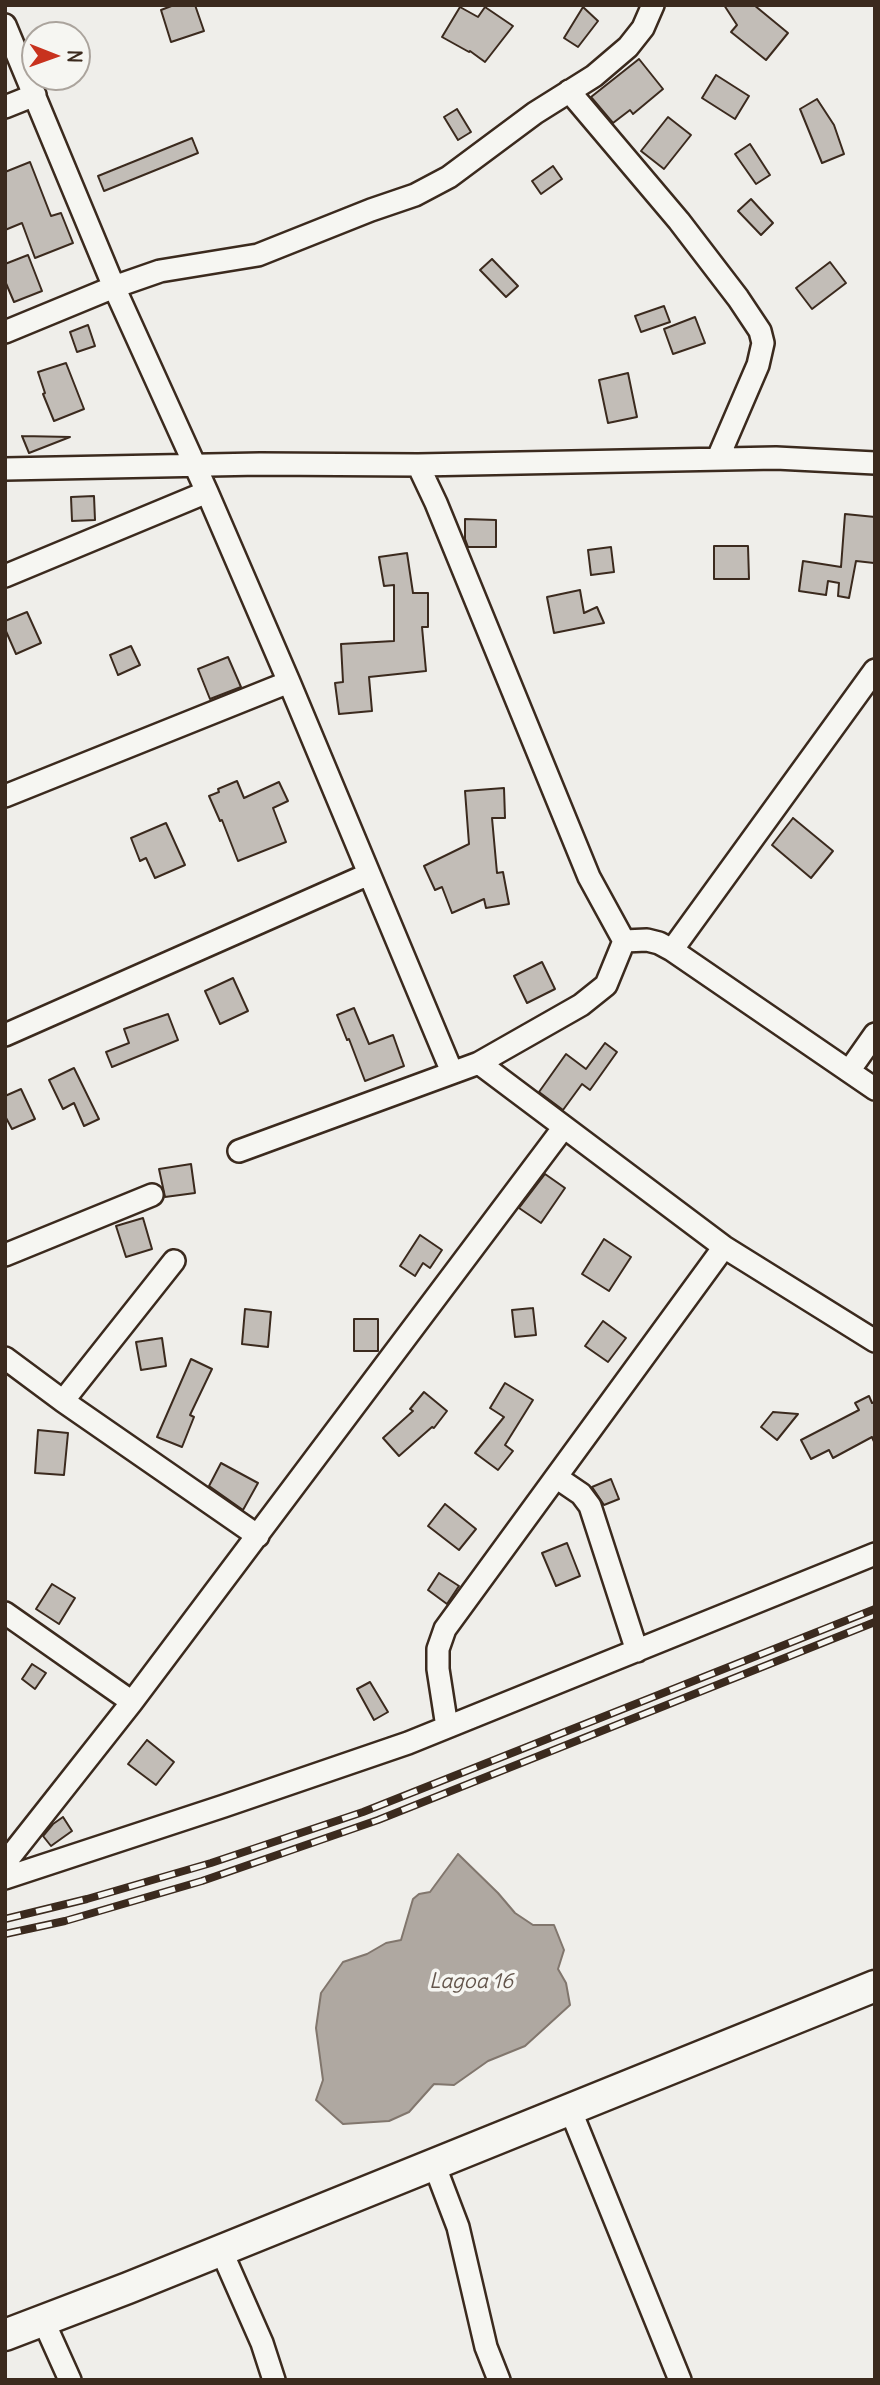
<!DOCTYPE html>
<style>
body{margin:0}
#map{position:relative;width:880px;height:2385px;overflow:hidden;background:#efeeea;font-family:Delius,sans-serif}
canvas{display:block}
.frame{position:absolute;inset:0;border:7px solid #3b2a1e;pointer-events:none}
.north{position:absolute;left:21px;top:21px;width:70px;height:70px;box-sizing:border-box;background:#f6f6f2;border:2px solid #aba49d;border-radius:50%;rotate:91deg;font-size:19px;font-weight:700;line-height:28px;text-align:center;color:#3b2a1e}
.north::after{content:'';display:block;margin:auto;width:24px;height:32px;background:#c8321e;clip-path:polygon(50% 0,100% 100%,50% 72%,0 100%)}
</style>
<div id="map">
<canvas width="880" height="2385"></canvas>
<div class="frame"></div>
<div class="north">N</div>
</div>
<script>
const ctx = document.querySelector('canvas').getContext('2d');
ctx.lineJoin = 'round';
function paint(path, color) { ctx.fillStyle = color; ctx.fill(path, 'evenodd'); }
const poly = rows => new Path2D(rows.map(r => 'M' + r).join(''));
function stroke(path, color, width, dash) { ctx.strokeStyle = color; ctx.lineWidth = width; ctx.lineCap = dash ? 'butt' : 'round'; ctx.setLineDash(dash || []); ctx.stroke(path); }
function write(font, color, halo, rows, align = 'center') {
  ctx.font = font + ' Delius,sans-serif'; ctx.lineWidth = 7; ctx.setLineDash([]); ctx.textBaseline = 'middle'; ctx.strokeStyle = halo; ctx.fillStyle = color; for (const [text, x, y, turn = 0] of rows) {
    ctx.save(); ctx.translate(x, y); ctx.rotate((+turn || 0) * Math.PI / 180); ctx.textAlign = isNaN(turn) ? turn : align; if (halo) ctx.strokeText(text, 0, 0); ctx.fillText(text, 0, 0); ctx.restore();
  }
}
const water = poly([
 [458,1854,498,1893,515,1913,533,1925,554,1925,564,1950,558,1969,566,1983,570,2005,525,2046,488,2061,454,2085,434,2084,409,2112,389,2121,343,2124,316,2100,323,2080,316,2028,321,1993,343,1962,367,1954,386,1943,401,1940,413,1899,419,1894,430,1892,458,1854]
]);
paint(water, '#afa8a1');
stroke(water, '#81766d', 2);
const building = poly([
 [174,5,195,5,204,31,171,42,161,10,174,5],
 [724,5,754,5,788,33,766,60,731,32,737,25,724,5],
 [460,7,478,17,485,7,513,26,485,62,470,51,469,52,442,37,460,7],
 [583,7,598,21,578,47,564,38,583,7],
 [639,59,663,89,633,114,630,110,613,123,591,97,639,59],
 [716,75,749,96,735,119,702,98,716,75],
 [817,99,834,125,844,154,822,163,800,109,817,99],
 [457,109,471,132,458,140,444,117,457,109],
 [668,117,691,135,664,169,641,151,668,117],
 [192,138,198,153,104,191,98,176,192,138],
 [750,144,770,175,756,184,735,154,750,144],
 [30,162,51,216,61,213,73,243,35,258,22,223,5,230,5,172,30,162],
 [553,166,562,179,541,194,532,181,553,166],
 [751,199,773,223,761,235,738,211,751,199],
 [28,255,42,291,14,302,5,281,5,264,28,255],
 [492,259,518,286,506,297,480,270,492,259],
 [830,262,846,283,812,309,796,288,830,262],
 [664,306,670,322,641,332,635,316,664,306],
 [695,317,705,343,673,354,664,329,695,317],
 [88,325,95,346,77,352,70,332,88,325],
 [66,363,84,409,54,421,43,394,45,393,38,372,66,363],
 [628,373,637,417,608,423,599,380,628,373],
 [22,436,70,437,29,453,22,436],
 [94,496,95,520,72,521,71,497,94,496],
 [845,514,875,517,874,563,856,561,849,598,838,596,839,583,828,581,826,595,799,591,803,561,841,567,845,514],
 [465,519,496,520,496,547,468,547,465,539,465,519],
 [714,546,748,546,749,579,714,579,714,546],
 [611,547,614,572,591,575,588,550,611,547],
 [407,553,413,593,428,593,428,627,422,627,426,671,369,677,372,711,339,714,335,683,343,682,341,644,394,641,394,585,384,586,379,557,407,553],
 [580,590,584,613,597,607,604,623,554,633,547,597,580,590],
 [27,612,41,643,16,654,5,629,5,621,27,612],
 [131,646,140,665,118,675,110,655,131,646],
 [228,657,241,687,210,699,198,669,228,657],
 [237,781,244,798,279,782,288,801,273,808,286,842,238,861,222,820,220,821,209,796,219,792,218,789,237,781],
 [504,788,505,818,492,818,497,873,503,872,509,904,486,908,484,899,452,913,442,887,435,890,424,866,469,844,465,791,504,788],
 [793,818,833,851,811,878,772,845,793,818],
 [166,823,185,865,155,878,146,858,140,861,131,838,166,823],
 [542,962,555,989,527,1003,514,976,542,962],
 [233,978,248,1011,220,1024,205,991,233,978],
 [354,1008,369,1044,393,1035,404,1066,365,1081,349,1039,347,1040,337,1015,354,1008],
 [168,1014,178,1040,112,1067,106,1052,129,1043,124,1029,168,1014],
 [605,1043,617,1052,590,1090,582,1084,563,1110,539,1092,566,1054,586,1069,605,1043],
 [74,1068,99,1119,84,1126,74,1103,63,1109,49,1080,74,1068],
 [21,1089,35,1119,12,1129,5,1116,5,1096,21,1089],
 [191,1164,195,1193,165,1197,159,1169,191,1164],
 [545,1174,565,1188,541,1223,519,1208,545,1174],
 [143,1218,152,1249,126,1257,116,1226,143,1218],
 [420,1235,442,1250,430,1268,423,1263,415,1276,400,1266,420,1235],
 [604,1239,631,1257,609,1291,582,1274,604,1239],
 [533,1308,536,1335,515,1337,512,1310,533,1308],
 [245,1309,271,1312,268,1347,242,1344,245,1309],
 [354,1319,378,1319,378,1351,354,1351,354,1319],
 [603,1321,626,1338,608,1362,585,1346,603,1321],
 [162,1338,166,1366,141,1370,136,1342,162,1338],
 [191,1359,212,1369,190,1415,194,1417,182,1447,157,1437,191,1359],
 [505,1383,533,1400,505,1445,513,1451,498,1470,475,1453,504,1417,490,1408,505,1383],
 [424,1392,447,1411,434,1428,432,1427,399,1456,383,1438,413,1411,410,1409,424,1392],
 [869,1396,872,1403,875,1402,875,1444,872,1437,833,1458,829,1450,811,1459,801,1440,859,1410,855,1403,869,1396],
 [773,1412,798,1414,777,1440,761,1427,773,1412],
 [38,1430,68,1433,64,1475,35,1473,38,1430],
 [221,1463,258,1483,243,1510,209,1486,221,1463],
 [611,1479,619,1499,604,1505,592,1487,611,1479],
 [445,1504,476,1529,459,1550,428,1526,445,1504],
 [567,1543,580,1576,556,1586,542,1553,567,1543],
 [439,1573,459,1586,447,1604,428,1590,439,1573],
 [52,1584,75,1598,59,1624,36,1609,52,1584],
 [32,1664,46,1673,35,1689,22,1679,32,1664],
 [370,1682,388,1712,374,1720,357,1689,370,1682],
 [147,1740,174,1762,156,1785,128,1764,147,1740],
 [63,1817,72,1831,51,1846,43,1836,53,1824,63,1817]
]);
paint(building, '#c2bdb7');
stroke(building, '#3b2a1e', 2);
const street = poly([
 [5,25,114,287,207,492,289,682,452,1072],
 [569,91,679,221,738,298,760,331,763,343,758,365,718,458],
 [5,107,35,95],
 [5,332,114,287,160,271,258,255,371,210,415,195,449,177,535,113,594,76,628,47,643,28,653,5],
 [418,465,436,503,589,877,624,941],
 [5,469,260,464,418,465,776,458,875,463],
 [5,576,207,492],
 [5,796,289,682],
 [624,941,647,940,659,943,672,950,875,670],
 [672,950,875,1089],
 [5,1035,369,874],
 [479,1063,724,1247,875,1341],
 [849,1071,875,1034],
 [239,1151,479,1063,581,1005,606,985,624,941],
 [5,1255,152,1195],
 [5,1358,63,1401,258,1536],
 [63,1401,174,1261],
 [556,1477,581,1494,590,1506,637,1651],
 [5,1613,132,1702],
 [447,1727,438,1669,438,1649,445,1629,724,1247],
 [5,1863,132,1702,564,1127],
 [5,1878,224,1806,408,1743,875,1554],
 [570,2109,680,2380],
 [434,2164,458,2227,486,2347,499,2380],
 [221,2250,262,2343,274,2380],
 [43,2320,70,2380]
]);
const secondary = poly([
 [5,2335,128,2288,875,1986]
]);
stroke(street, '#3b2a1e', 26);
stroke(secondary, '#3b2a1e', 35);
stroke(street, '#f6f6f2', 21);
stroke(secondary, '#f6f6f2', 30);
const rail = poly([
 [5,1919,87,1899,211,1863,363,1812,875,1609],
 [5,1934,65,1921,202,1881,378,1820,875,1622]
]);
stroke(rail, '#3b2a1e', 8);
stroke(rail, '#f6f6f2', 5, [16]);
write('italic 21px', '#64564c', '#f6f6f2', [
 ["Lagoa 16",471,1982]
]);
</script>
